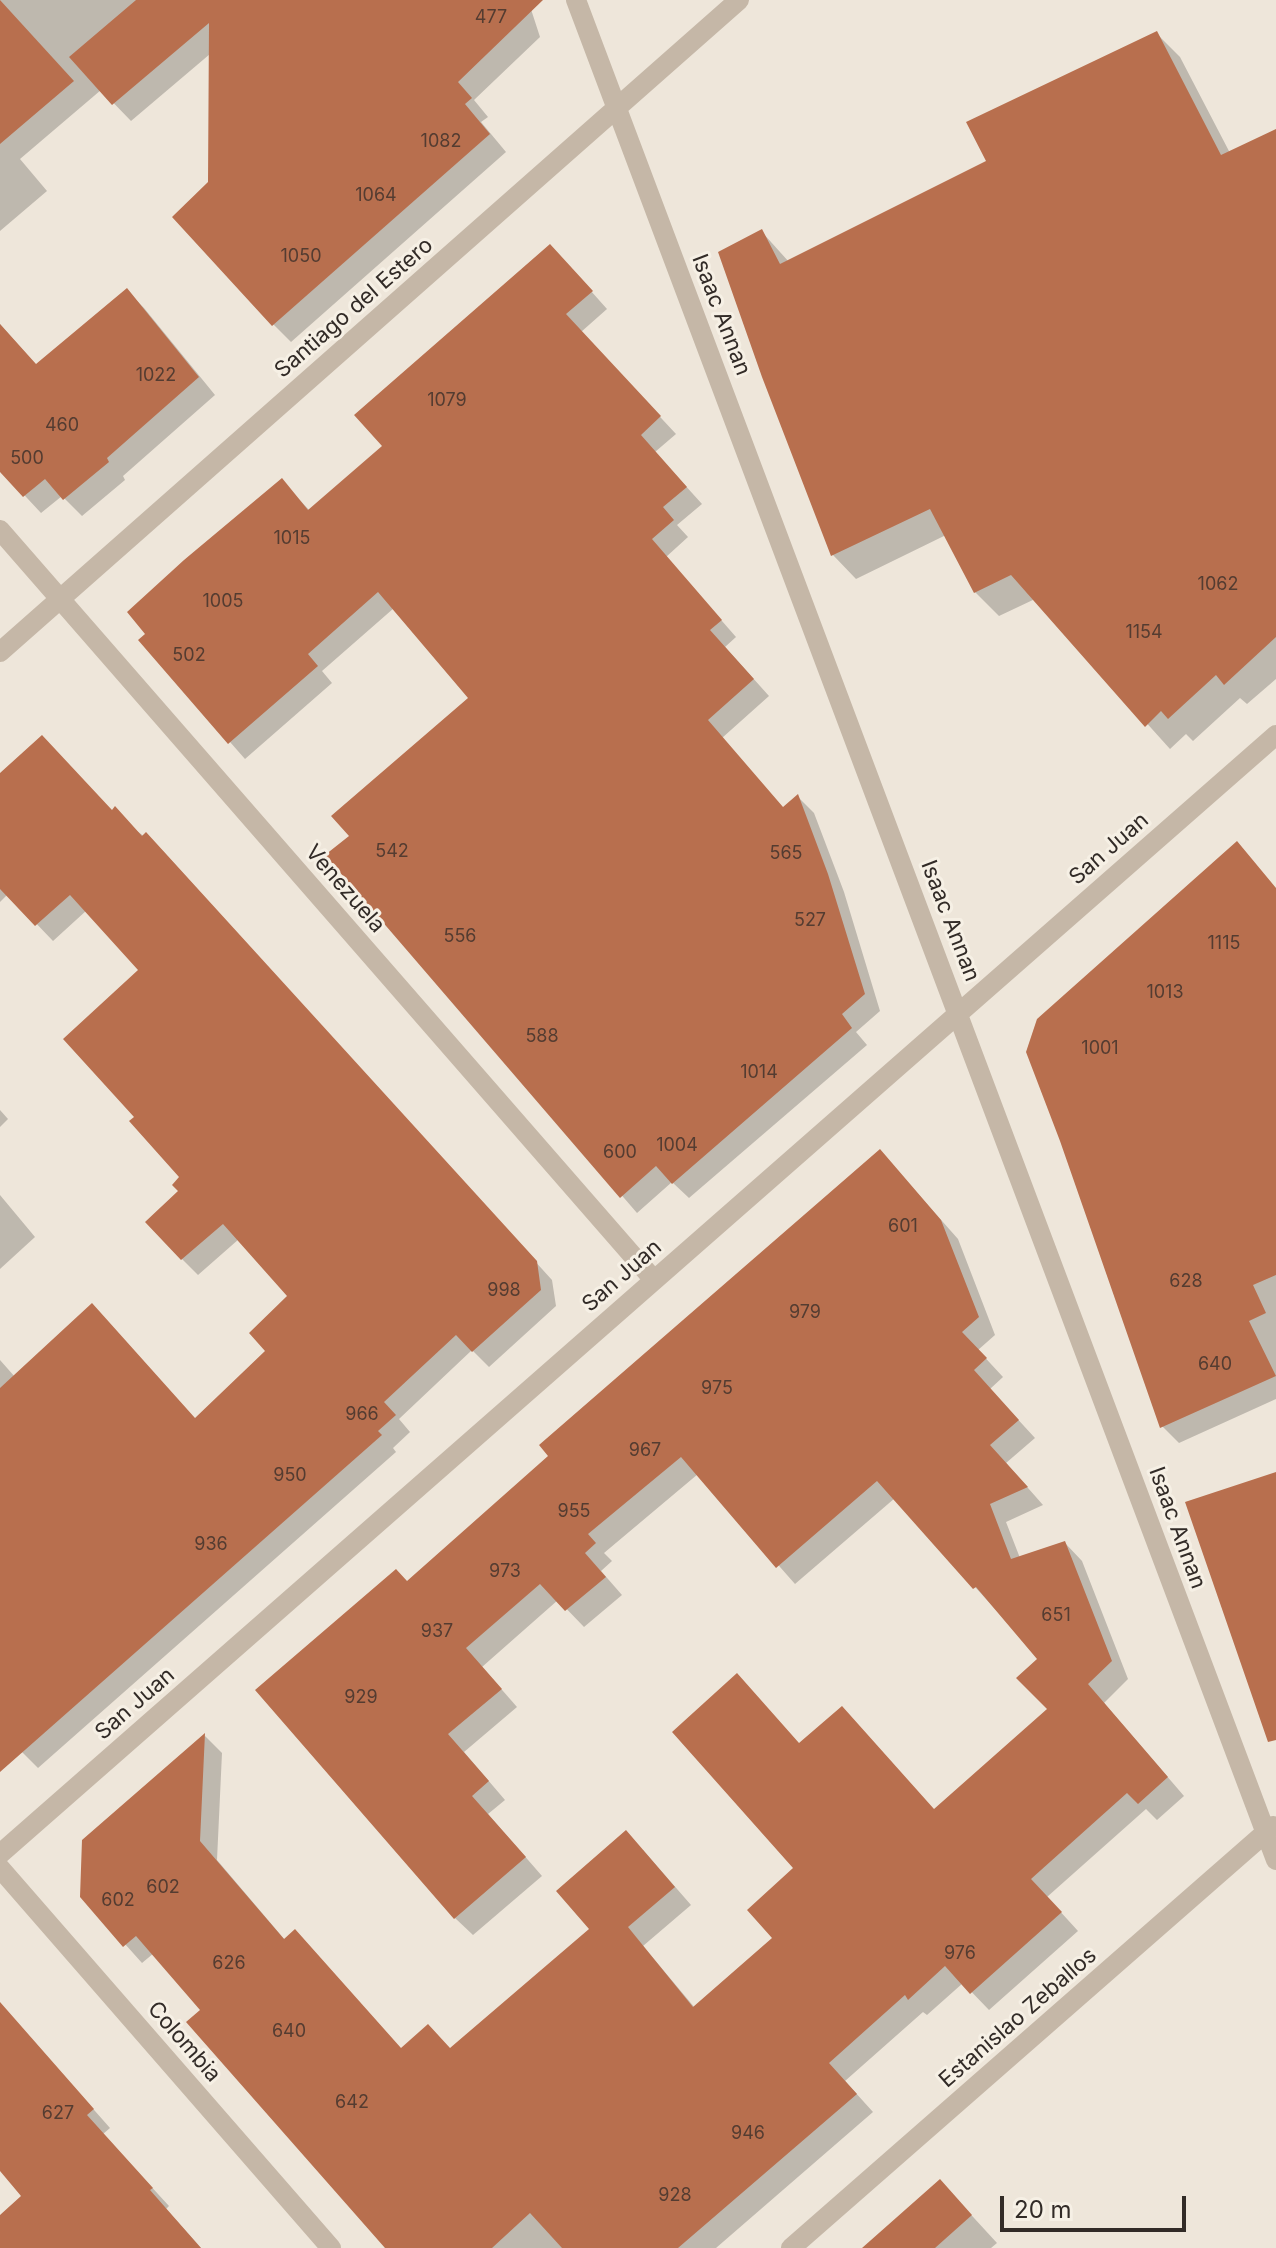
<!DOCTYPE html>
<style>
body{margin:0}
#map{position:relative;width:1276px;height:2248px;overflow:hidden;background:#eee6da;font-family:Inter,sans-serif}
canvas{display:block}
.scale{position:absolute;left:1000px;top:2196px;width:186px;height:36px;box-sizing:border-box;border:4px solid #322b27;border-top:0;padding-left:10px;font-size:24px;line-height:28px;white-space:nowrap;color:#322b27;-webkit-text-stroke:6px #f6f0e5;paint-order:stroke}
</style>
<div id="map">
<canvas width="1276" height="2248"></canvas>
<div class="scale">20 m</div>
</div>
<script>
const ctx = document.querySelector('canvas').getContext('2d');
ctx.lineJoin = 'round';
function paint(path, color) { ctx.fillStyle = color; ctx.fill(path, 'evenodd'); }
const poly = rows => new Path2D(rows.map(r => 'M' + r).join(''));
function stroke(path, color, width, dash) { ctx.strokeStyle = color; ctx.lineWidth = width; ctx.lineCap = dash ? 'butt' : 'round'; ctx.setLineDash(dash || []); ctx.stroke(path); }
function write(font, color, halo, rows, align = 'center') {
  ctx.font = font + ' Inter,sans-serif'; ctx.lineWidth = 6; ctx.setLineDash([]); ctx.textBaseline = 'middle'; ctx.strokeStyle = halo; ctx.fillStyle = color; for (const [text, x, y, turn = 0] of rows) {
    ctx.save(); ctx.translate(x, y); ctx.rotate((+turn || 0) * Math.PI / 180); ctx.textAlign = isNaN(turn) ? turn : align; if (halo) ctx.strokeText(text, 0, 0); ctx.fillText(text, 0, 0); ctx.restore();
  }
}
paint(poly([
 [0,0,528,0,540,37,474,100,488,117,481,122,506,152,291,342,273,324,210,182,210,54,131,121,101,90,20,159,47,191,0,231],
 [1156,33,1180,57,1230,153,1276,131,1276,679,1247,704,1240,698,1193,741,1186,734,1170,749,1035,599,999,616,975,592,946,535,856,579,833,555,762,232,789,262,989,162],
 [566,263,607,309,581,332,676,434,655,452,702,504,677,525,688,537,666,557,736,637,725,647,769,696,722,738,784,809,798,797,814,813,844,892,880,1011,856,1032,867,1045,689,1198,672,1182,637,1213,328,855,352,836,471,698,394,608,322,671,332,683,245,759,141,641,282,481,310,511,385,446],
 [127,291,144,308,215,395,123,476,125,480,82,516,62,496,41,513,0,469,0,324,37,366],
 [0,776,112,812,162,850,552,1280,556,1306,489,1367,472,1350,399,1419,410,1432,393,1448,396,1452,38,1768,17,1747,0,1744,0,1360,15,1377,196,1419,268,1351,290,1296,239,1239,198,1275,182,1259,182,1177,137,1117,141,970,87,910,53,941,8,894,0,902],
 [0,1110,8,1119,0,1127],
 [880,1151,958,1239,995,1335,978,1350,1003,1377,990,1389,1035,1438,1006,1463,1043,1505,1006,1522,1020,1558,1065,1543,1082,1561,1128,1679,1104,1703,1184,1796,1157,1820,1146,1809,1047,1897,1078,1931,989,2010,963,1983,927,2015,923,2012,845,2081,873,2112,716,2248,387,2248,203,2010,154,1953,142,1963,82,1896,84,1841,205,1736,222,1753,217,1860,285,1940,402,2050,451,2050,591,1929,643,1850,691,1905,643,1946,695,2008,775,1938,796,1868,737,1675,800,1745,935,1811,1050,1709,1040,1659,895,1498,795,1584,698,1474,604,1553,612,1561,601,1571,622,1595,584,1627,558,1600,482,1667,517,1707,464,1752,505,1800,488,1814,542,1876,473,1935,455,1918,408,1584,551,1456],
 [0,1195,35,1237,0,1269],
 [1276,1250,1276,1399,1179,1443,1162,1426,1126,1322],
 [0,2011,20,2026,110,2128,103,2134,169,2206,166,2209,201,2248,0,2248,0,2218,24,2196,0,2168],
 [940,2181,997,2243,991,2248,865,2248]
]), '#0003');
paint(poly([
 [0,0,74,81,0,144],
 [136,0,543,0,458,82,472,98,465,104,490,134,272,326,172,217,208,182,209,23,112,105,69,57],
 [1157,31,1221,155,1276,129,1276,637,1224,685,1216,675,1168,719,1161,711,1145,727,1011,575,974,593,930,509,831,556,762,377,718,252,762,229,780,264,986,161,966,122],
 [550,244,593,291,566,314,661,416,641,435,687,487,663,507,674,520,652,539,722,620,710,630,754,679,708,720,783,807,798,794,828,874,865,994,842,1014,852,1028,672,1184,656,1166,620,1198,325,855,349,836,331,816,468,698,378,592,308,654,318,666,228,744,138,640,145,634,127,612,184,560,282,478,308,510,382,446,354,415],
 [127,288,199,377,107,458,109,462,63,500,45,479,23,497,0,472,0,324,36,364],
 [42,735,112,810,115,806,142,836,146,832,537,1261,541,1290,472,1352,456,1335,384,1402,396,1415,378,1431,382,1435,0,1772,0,1388,92,1303,195,1418,265,1351,249,1333,287,1296,223,1224,181,1260,145,1222,178,1191,172,1185,179,1177,129,1121,134,1117,63,1039,138,970,70,895,35,926,0,889,0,773],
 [1237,841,1276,888,1276,1275,1253,1285,1266,1313,1249,1321,1276,1376,1160,1428,1060,1141,1026,1052,1037,1019],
 [880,1149,941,1220,979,1317,962,1332,987,1358,974,1370,1019,1420,990,1445,1028,1487,990,1504,1011,1559,1065,1541,1112,1661,1088,1684,1168,1777,1138,1804,1127,1793,1031,1879,1062,1912,970,1994,945,1966,908,2000,905,1995,829,2063,857,2094,678,2248,562,2248,530,2213,492,2248,385,2248,186,2022,200,2010,136,1936,123,1947,80,1897,82,1840,205,1733,200,1841,284,1939,295,1929,401,2048,428,2024,450,2048,589,1929,556,1891,626,1830,675,1887,628,1927,693,2007,772,1938,747,1910,793,1868,672,1732,737,1673,799,1743,842,1706,934,1809,1047,1709,1016,1678,1037,1659,976,1587,973,1589,877,1481,776,1568,681,1457,588,1534,596,1543,585,1553,606,1577,565,1611,540,1584,466,1648,502,1689,448,1734,489,1781,472,1796,526,1857,454,1919,255,1690,396,1569,407,1581,548,1456,539,1445],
 [1276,1472,1276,1740,1268,1742,1185,1502],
 [0,2002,94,2109,87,2115,153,2188,150,2190,201,2248,0,2248,0,2215,21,2196,0,2171],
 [940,2179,972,2215,935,2248,862,2248]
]), '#b86f4e');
stroke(poly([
 [576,0,1276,1860],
 [0,530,654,1280],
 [0,652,739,0],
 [0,1854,1276,735],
 [0,1868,331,2248],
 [791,2248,1273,1826]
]), '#c5b7a7', 20);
write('18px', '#543c31', null, [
 ["477",491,18],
 ["1082",441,142],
 ["1064",376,196],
 ["1050",301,257],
 ["1022",156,376],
 ["1079",447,401],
 ["460",62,426],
 ["500",27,459],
 ["1015",292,539],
 ["1062",1218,585],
 ["1005",223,602],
 ["1154",1144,633],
 ["502",189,656],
 ["542",392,852],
 ["565",786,854],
 ["527",810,921],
 ["556",460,937],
 ["1115",1224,944],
 ["1013",1165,993],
 ["588",542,1037],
 ["1001",1100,1049],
 ["1014",759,1073],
 ["1004",677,1146],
 ["600",620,1153],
 ["601",903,1227],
 ["628",1186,1282],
 ["998",504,1291],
 ["979",805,1313],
 ["640",1215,1365],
 ["975",717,1389],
 ["966",362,1415],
 ["967",645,1451],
 ["950",290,1476],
 ["955",574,1512],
 ["936",211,1545],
 ["973",505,1572],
 ["651",1056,1616],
 ["937",437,1632],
 ["929",361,1698],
 ["602",163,1888],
 ["602",118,1901],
 ["976",960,1954],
 ["626",229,1964],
 ["640",289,2032],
 ["642",352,2103],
 ["627",58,2114],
 ["946",748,2134],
 ["928",675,2196]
]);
write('22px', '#322b27', '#f6f0e5', [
 ["Santiago del Estero",354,308,-41],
 ["Isaac Annan",721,315,69],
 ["San Juan",1109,849,-41],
 ["Venezuela",345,889,49],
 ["Isaac Annan",950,921,69],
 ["San Juan",622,1276,-41],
 ["Isaac Annan",1177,1528,70],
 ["San Juan",135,1704,-41],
 ["Estanislao Zeballos",1018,2018,-41],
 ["Colombia",184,2042,49]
]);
</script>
